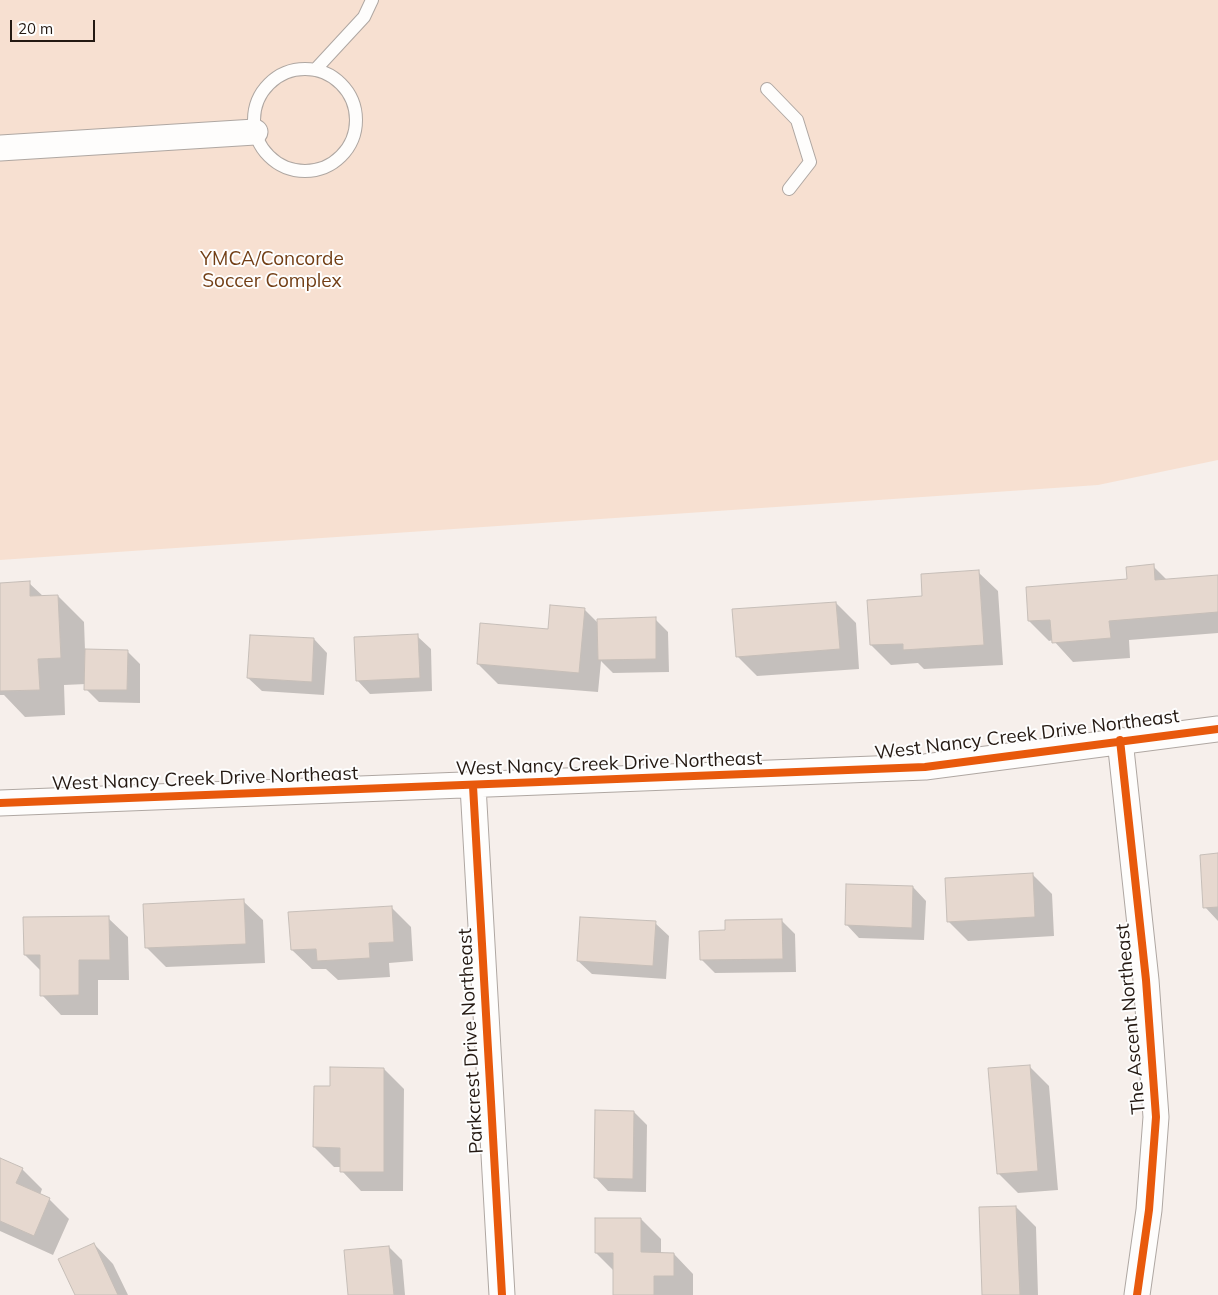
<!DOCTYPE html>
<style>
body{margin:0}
#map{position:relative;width:1218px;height:1295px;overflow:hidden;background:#f6efeb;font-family:Mulish,sans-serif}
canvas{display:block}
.scale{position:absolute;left:10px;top:20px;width:85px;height:22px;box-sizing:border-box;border:2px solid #241912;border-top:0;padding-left:6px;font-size:15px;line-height:18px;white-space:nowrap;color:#241912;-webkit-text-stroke:4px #fefefe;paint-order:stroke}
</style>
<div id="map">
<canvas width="1218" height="1295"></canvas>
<div class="scale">20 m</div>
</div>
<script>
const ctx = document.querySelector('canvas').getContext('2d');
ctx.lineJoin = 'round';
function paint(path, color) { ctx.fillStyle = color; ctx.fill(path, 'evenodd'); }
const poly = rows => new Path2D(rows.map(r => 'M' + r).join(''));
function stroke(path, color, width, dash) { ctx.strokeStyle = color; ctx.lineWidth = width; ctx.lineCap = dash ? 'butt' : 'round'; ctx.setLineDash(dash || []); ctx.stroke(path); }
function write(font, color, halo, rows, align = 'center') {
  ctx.font = font + ' Mulish,sans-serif'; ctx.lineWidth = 4; ctx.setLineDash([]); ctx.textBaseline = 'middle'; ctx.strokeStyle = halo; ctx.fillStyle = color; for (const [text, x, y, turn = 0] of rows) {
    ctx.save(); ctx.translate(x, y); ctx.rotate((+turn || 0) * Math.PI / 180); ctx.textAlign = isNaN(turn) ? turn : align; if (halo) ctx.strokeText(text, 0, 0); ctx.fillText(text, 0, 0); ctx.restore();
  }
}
paint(poly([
 [0,0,1218,0,1218,460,1098,485,0,560]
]), '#f7e0d1');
paint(poly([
 [1153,566,1168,581,1218,577,1218,633,1129,640,1130,658,1073,662,1053,640,1049,641,1029,621,1129,580],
 [978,572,998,591,1003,665,924,669,918,663,891,665,871,645,923,598],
 [29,583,44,597,58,596,84,622,85,650,127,651,140,664,140,703,99,702,86,689,86,684,64,685,65,715,25,717,4,695,0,695,0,584],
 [836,603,856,623,859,669,757,676,737,656],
 [584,609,599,624,655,619,668,632,669,672,613,673,601,661,598,692,498,684,478,664,549,631],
 [417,636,431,649,432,691,370,694,357,680],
 [314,639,327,653,324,695,262,691,248,678],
 [1218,855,1218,921,1205,907],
 [1032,874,1052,894,1054,936,968,941,948,921],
 [913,887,926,901,924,940,859,938,846,924],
 [243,901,263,920,265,963,166,967,146,947],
 [391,907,411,927,413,961,389,963,390,977,338,980,326,969,312,969,292,950],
 [108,918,128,937,129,980,98,980,98,1015,61,1015,42,995,41,971,25,955],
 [781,920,795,934,796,972,715,973,702,960,726,931],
 [655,923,669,936,666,979,592,974,578,961],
 [1029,1066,1049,1086,1058,1190,1018,1193,998,1173],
 [384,1069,404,1089,403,1191,361,1191,342,1171,342,1167,334,1167,314,1147,331,1088],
 [634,1112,647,1125,646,1192,608,1191,595,1177],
 [0,1160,22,1169,42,1189,40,1195,49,1199,69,1219,53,1255,0,1231],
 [1016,1207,1036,1227,1038,1295,983,1295],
 [641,1219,661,1239,661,1254,674,1254,693,1274,693,1295,614,1295,614,1271,596,1253],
 [94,1244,113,1264,128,1295,76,1295],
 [389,1247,402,1260,405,1295,350,1295]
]), '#0003');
const building = poly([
 [1154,564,1155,580,1218,575,1218,612,1109,621,1111,638,1052,643,1050,620,1028,621,1026,587,1127,579,1126,567,1154,564],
 [979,570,984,645,903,650,903,644,870,645,867,600,922,596,921,574,979,570],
 [30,581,30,596,58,595,61,658,38,659,40,690,0,691,0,583,30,581],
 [836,602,840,649,736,657,732,609,836,602],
 [550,605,585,608,579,673,477,664,480,623,548,629,550,605],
 [656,617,656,659,598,660,597,619,656,617],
 [418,634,420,678,356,681,354,637,418,634],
 [250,635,314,638,312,682,247,678,250,635],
 [85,649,128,650,127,690,84,690,85,649],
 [1218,853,1218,907,1203,908,1200,855,1218,853],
 [1033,873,1035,917,947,922,945,878,1033,873],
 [846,884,913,886,912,928,845,925,846,884],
 [244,899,246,944,145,948,143,904,244,899],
 [392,906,394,942,369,943,370,958,317,961,316,949,291,950,288,912,392,906],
 [109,916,110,960,79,960,79,995,40,996,40,955,24,955,23,917,109,916],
 [580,917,656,921,653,966,577,961,580,917],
 [782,919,783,959,700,960,699,931,725,930,725,920,782,919],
 [1030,1065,1038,1171,997,1174,988,1068,1030,1065],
 [330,1067,384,1068,384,1172,340,1172,340,1148,313,1147,314,1086,330,1086,330,1067],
 [595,1110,634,1111,633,1179,594,1178,595,1110],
 [0,1158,23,1168,16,1183,50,1198,34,1236,0,1221,0,1158],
 [1016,1206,1020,1295,982,1295,979,1207,1016,1206],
 [595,1218,641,1218,641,1252,674,1253,674,1276,654,1276,654,1295,613,1295,613,1253,595,1253,595,1218],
 [94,1243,118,1295,75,1295,58,1259,94,1243],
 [389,1246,394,1295,348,1295,344,1250,389,1246]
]);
paint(building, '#e6d8cf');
stroke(building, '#c6beb8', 1);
const service = poly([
 '254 120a51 51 0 1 1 102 0a51 51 0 1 1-102 0Z',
 [315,70,364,17,372,0],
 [767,89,797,120,810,162,789,189]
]);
const minor = poly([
 [0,148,255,132],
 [1120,740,1146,980,1156,1117,1149,1210,1137,1295],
 [473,786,502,1295],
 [0,803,925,767,1218,729]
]);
stroke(service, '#afa7a2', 14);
stroke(minor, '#afa7a2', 27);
stroke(service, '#fefdfc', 12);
stroke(minor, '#fefdfc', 25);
stroke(poly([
 [1120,740,1146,980,1156,1117,1149,1210,1137,1295],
 [473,786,502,1295],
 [0,803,925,767,1218,729]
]), '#e8590c', 8);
write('19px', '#733f16', '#fefefe', [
 ["YMCA/Concorde",272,259],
 ["Soccer Complex",272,281]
]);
write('19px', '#241912', '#fefefe', [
 ["West Nancy Creek Drive Northeast",1027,735,-7],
 ["West Nancy Creek Drive Northeast",609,764,-2],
 ["West Nancy Creek Drive Northeast",205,779,-2],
 ["The Ascent Northeast",1131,1019,-95],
 ["Parkcrest Drive Northeast",471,1041,-93]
]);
</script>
